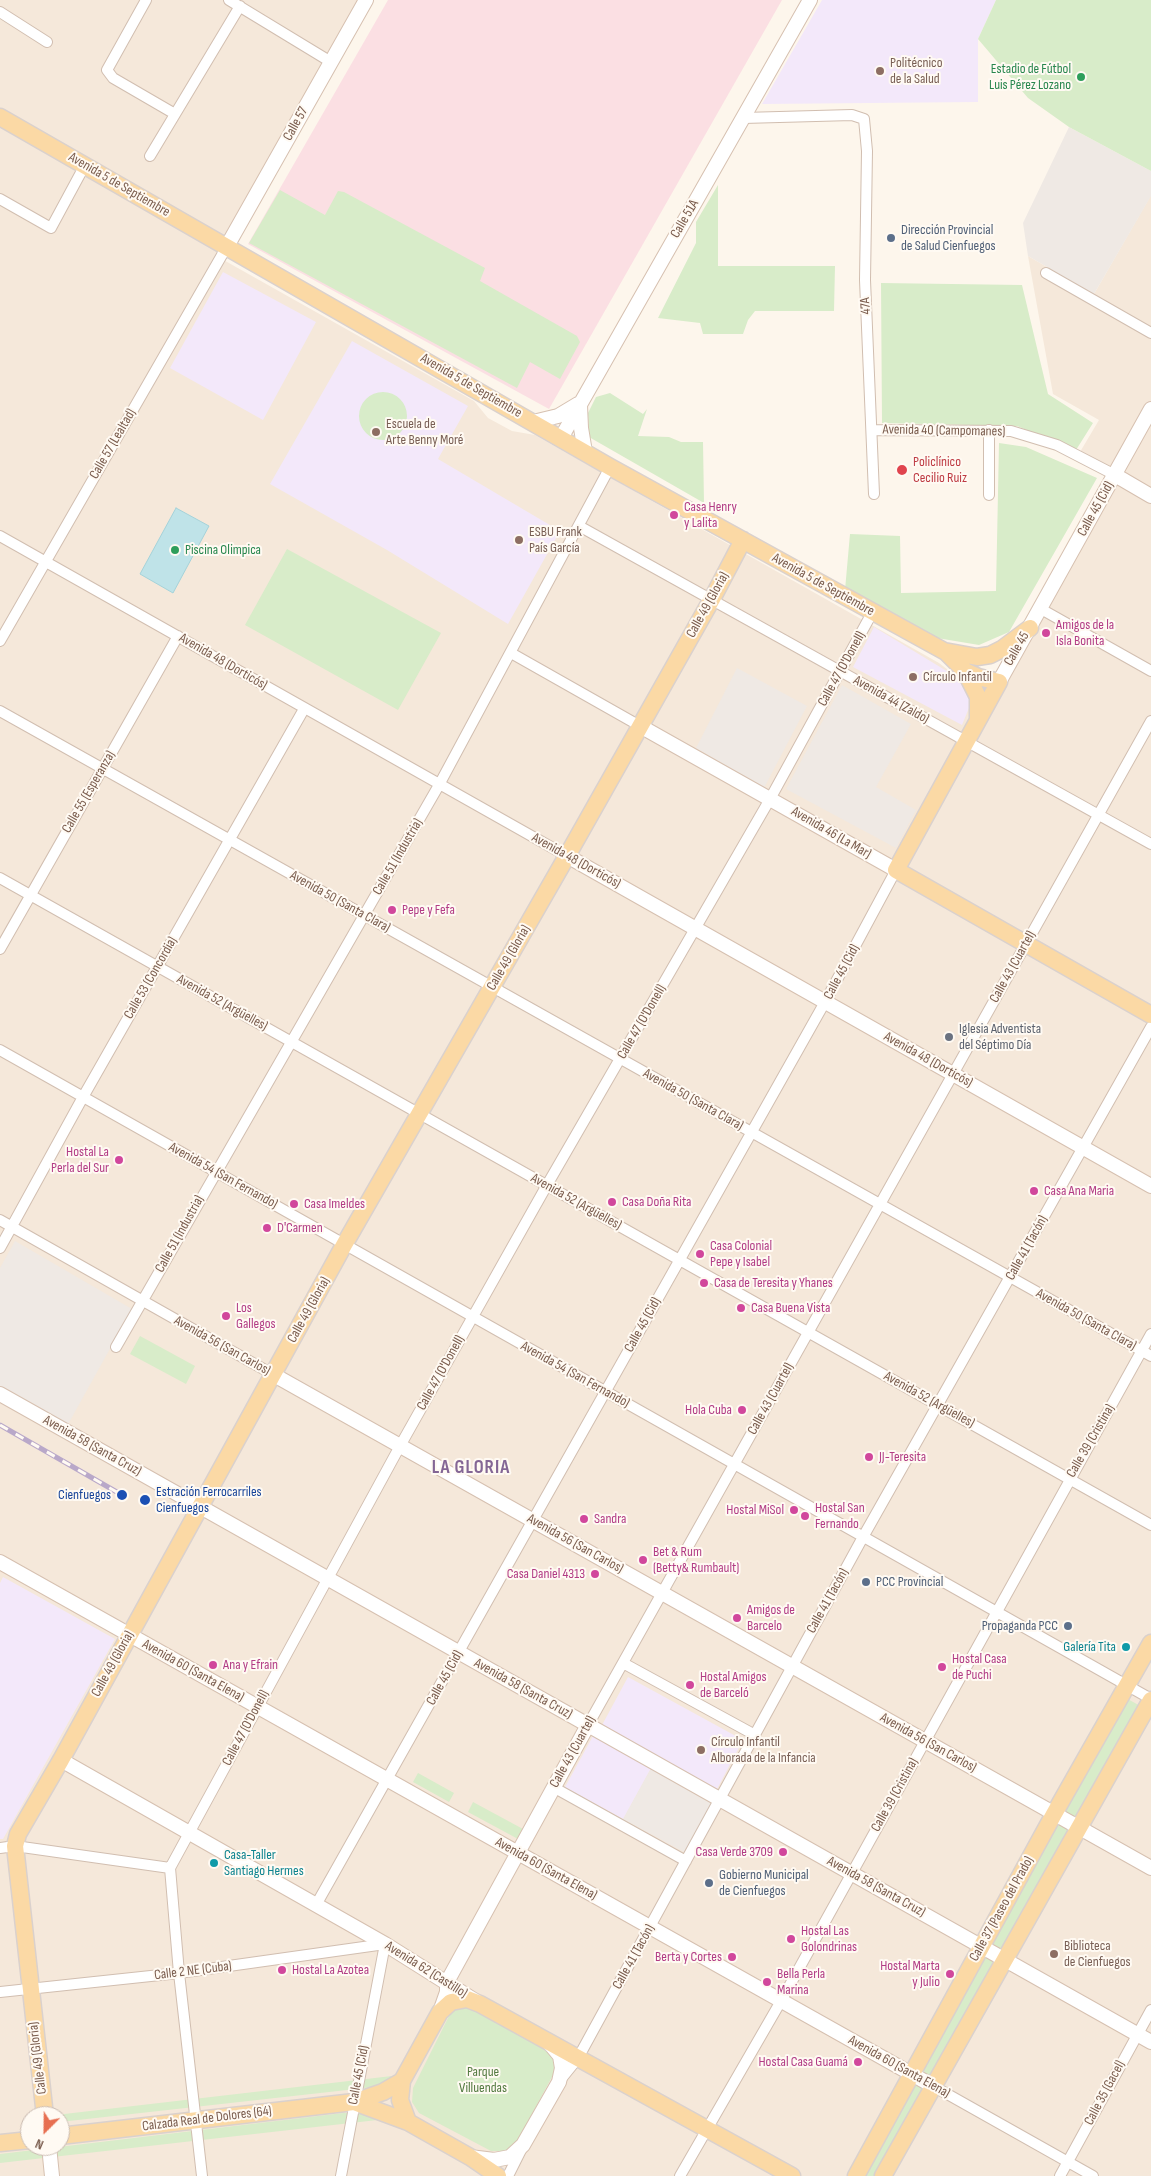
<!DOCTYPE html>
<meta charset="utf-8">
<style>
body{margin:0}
#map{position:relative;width:1151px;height:2176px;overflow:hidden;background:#fdf6ec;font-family:"Sofia Sans Condensed",sans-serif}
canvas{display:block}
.north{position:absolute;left:20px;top:2106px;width:50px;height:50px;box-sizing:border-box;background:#fffaf3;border:1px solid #cabbb1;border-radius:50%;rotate:203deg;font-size:14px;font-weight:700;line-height:20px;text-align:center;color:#7a5c4d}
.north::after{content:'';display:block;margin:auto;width:18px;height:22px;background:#e76f51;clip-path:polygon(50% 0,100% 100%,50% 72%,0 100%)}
</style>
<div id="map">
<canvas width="1151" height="2176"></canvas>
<div class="north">N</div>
</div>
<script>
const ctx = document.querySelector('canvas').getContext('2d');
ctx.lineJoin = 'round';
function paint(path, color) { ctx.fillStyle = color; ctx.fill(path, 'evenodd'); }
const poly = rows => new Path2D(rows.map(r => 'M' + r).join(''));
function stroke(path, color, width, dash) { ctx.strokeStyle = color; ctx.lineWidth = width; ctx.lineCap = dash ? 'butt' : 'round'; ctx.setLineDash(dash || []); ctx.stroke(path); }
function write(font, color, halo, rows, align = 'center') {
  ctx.font = font + ' "Sofia Sans Condensed",sans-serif'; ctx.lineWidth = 4; ctx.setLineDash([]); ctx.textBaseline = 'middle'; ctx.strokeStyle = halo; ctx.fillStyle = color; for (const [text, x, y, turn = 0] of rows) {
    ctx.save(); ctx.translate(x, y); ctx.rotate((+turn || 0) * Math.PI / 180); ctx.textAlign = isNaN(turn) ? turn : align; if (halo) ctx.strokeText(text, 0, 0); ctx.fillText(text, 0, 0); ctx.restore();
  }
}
paint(poly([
 [0,0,363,0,220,258,474,401,488,418,512,431,535,435,939,663,964,682,979,720,1117,472,1080,452,1099,420,1053,394,1028,256,1094,294,1151,195,1151,2176,0,2176],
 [30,2116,60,2116,60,2146,30,2146]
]), '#f5e8da');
paint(poly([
 [1069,127,1151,171,1151,196,1094,294,1028,256,1023,223],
 [737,668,807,706,764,788,696,748],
 [842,685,911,724,876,787,916,810,896,848,786,789],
 [15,1241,132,1309,66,1428,0,1388,0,1268],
 [651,1768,712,1802,684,1852,623,1819]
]), '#efe9e4');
paint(poly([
 [822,0,996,0,978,39,978,102,762,104],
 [223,272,316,322,263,420,170,368],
 [352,341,468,406,438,459,560,531,508,624,387,550,270,484],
 [874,627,950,673,959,680,971,703,962,725,853,667],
 [3,1577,115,1639,3,1839,0,1839,0,1583],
 [628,1677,743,1740,716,1791,601,1727],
 [593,1736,651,1768,623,1819,565,1787]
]), '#f3e8fa');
paint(poly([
 [388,0,782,0,549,409,248,244]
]), '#fbdfe3');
paint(poly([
 [996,0,1151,0,1151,171,1069,127,1028,98,978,39],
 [718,185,718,266,835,266,834,311,755,311,748,320,743,334,703,334,700,323,658,318,696,243,696,222],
 [280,190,325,215,338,191,344,192,485,268,480,281,577,336,580,342,560,379,530,362,517,388,249,243],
 [881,283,1022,285,1048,394,1093,423,1076,450,1017,426,882,423],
 '359 416a24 24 0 1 1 48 0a24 24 0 1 1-48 0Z',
 [610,393,643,414,647,409,638,436,669,437,681,442,703,442,704,503,589,437,588,413,596,397],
 [999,443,1026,447,1097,478,1009,632,979,645,937,638,845,590,850,534,900,536,901,593,996,591],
 [287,549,441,633,398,710,245,625],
 [140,1336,195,1366,186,1384,130,1354],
 [1126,1698,1142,1707,877,2176,860,2176],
 [418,1773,454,1793,449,1802,413,1782],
 [473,1802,523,1829,518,1839,468,1812],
 [468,2006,546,2048,554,2059,554,2073,517,2142,505,2151,491,2151,419,2113,412,2102,413,2088,450,2014,455,2009],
 [392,2076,380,2086,356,2089,60,2122,60,2116,47,2116],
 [343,2113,378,2114,386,2119,0,2163,0,2154]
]), '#d8ecc9');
const water = poly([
 [176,508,209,526,173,593,140,574,176,508]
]);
paint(water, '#bfe3e8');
stroke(water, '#a5d3da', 1);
const street = poly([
 [146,0,107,70,113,78,175,114],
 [229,0,331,62],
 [0,12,47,42],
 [743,118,852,115,864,119,867,151,865,280,874,494],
 [150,156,240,6],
 [0,199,51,228,85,165],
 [1046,273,1151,333],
 [872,430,1011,431,1057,445,1115,475],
 [989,430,989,495],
 [579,526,1151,844],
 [0,536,567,856],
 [1041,609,1151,671],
 [0,641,226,248],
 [511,653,640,726],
 [0,711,1151,1356],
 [0,878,1151,1525],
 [0,949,178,636],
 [0,1050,1151,1699],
 [0,1220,274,1375],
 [0,1248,83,1097,304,709],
 [116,1347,439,785,610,467],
 [623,1663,755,1735],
 [588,1725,1151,721],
 [553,1787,686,1861],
 [0,1848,15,1846,170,1868],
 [316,1905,825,1002,896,870],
 [0,1992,179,1973,385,1944,341,2176],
 [561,2079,578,2058,863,1537,1151,1027],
 [933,2086,1093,2176],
 [202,2176,179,1973,170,1868,400,1446,547,1185,770,799,872,613],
 [508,2176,521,2150],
 [680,2176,781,2001,1151,1334],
 [1060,2176,1151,2010]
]);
const secondary = poly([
 [226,248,366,0],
 [580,405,581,428,585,452],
 [533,422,558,416,578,404],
 [561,438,810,0],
 [1115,475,1151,496],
 [999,682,1151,409],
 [640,726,896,870],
 [567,856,1151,1186],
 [274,1375,1151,1868],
 [0,1394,1151,2042],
 [0,1562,933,2086],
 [61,1760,385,1944,477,2002],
 [440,2012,447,1992,447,1982,588,1725],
 [49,2146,52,2176],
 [470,2157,494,2160,510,2157,523,2145,559,2082,562,2068,560,2056,550,2044]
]);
const primary = poly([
 [0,117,610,467,944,651,977,657,990,655,1002,649,1030,628],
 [946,652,965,671,978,677,999,682],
 [965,671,978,697,978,718],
 [999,682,896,870,1151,1015],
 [354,2102,408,2122,470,2157,498,2176],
 [45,2116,15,1846,18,1834,61,1760,344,1245,567,856,712,599,743,540],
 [408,2122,400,2100,402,2081,440,2012,451,2002,467,1999,480,2004,792,2176],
 [60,2136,354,2102,383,2092,402,2081],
 [0,2143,30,2140],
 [856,2176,1054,1814,1151,1643],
 [883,2176,1151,1700]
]);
stroke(street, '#d1beb0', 12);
stroke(secondary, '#d6c0b0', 16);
stroke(primary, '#dad1cd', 19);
stroke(street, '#fff', 10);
stroke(secondary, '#fff', 14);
stroke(primary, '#fbd9a5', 16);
const rail = poly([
 [0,1425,122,1495]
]);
stroke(rail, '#b9a8c9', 5);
stroke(rail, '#fffaf3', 3, [9]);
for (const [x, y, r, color] of [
 [880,71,5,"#8d6e63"],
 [1081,77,5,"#2e9e5b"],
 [891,238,5,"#5c6f8a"],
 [376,432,5,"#8d6e63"],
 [902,470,6,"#e0444e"],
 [674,515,5,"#d1479c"],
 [519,540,5,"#8d6e63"],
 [175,550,5,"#2e9e5b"],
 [1046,633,5,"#d1479c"],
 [913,677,5,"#8d6e63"],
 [392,910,5,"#d1479c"],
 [949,1037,5,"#6b7280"],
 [119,1160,5,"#d1479c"],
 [1034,1191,5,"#d1479c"],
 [612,1202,5,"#d1479c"],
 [294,1204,5,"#d1479c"],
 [267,1228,5,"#d1479c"],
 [700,1254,5,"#d1479c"],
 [704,1283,5,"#d1479c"],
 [741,1308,5,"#d1479c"],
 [226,1316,5,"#d1479c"],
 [742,1410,5,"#d1479c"],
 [869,1457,5,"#d1479c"],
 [122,1495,6,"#1a4fb4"],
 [145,1500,6,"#1a4fb4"],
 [794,1510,5,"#d1479c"],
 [805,1516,5,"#d1479c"],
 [584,1519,5,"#d1479c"],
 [643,1560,5,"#d1479c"],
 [595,1574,5,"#d1479c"],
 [866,1582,5,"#5c6f8a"],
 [737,1618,5,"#d1479c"],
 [1068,1626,5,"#5c6f8a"],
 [1126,1647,5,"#0f9aa8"],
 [213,1665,5,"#d1479c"],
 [942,1667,5,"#d1479c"],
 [690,1685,5,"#d1479c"],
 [701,1750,5,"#8d6e63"],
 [783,1852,5,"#d1479c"],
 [214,1863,5,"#0f9aa8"],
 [709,1883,5,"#5c6f8a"],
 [791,1939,5,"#d1479c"],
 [1054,1954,5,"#8d6e63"],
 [732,1957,5,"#d1479c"],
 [282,1970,5,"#d1479c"],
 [950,1974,5,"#d1479c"],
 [767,1982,5,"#d1479c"],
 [858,2062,5,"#d1479c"]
]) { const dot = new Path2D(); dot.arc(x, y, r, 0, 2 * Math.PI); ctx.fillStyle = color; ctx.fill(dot); stroke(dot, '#fffaf3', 2); }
write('14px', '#785e54', '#fffaf3', [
 ["Politécnico",890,63],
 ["de la Salud",890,79],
 ["Escuela de",386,424],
 ["Arte Benny Moré",386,440],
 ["ESBU Frank",529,532],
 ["País García",529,548],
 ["Círculo Infantil",923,677],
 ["Círculo Infantil",711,1742],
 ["Alborada de la Infancia",711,1758],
 ["Biblioteca",1064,1946],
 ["de Cienfuegos",1064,1962]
], 'left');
write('14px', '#27864d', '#fffaf3', [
 ["Estadio de Fútbol",1071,69],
 ["Luis Pérez Lozano",1071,85],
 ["Piscina Olimpica",185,550,"left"]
], 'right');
write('14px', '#7a5c4d', '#fffaf3', [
 ["Calle 57",296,124,-61],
 ["Avenida 5 de Septiembre",119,185,30],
 ["Calle 51A",685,219,-60],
 ["47A",866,306,-93],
 ["Avenida 5 de Septiembre",471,386,30],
 ["Avenida 40 (Campomanes)",944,431,1],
 ["Calle 57 (Lealtad)",113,444,-60],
 ["Calle 45 (Cid)",1096,509,-61],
 ["Avenida 5 de Septiembre",823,585,29],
 ["Calle 49 (Gloria)",708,605,-61],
 ["Calle 45",1017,649,-60],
 ["Avenida 48 (Dorticós)",223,662,30],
 ["Calle 47 (O'Donell)",842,669,-61],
 ["Avenida 44 (Zaldo)",891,700,29],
 ["Calle 55 (Esperanza)",89,792,-60],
 ["Avenida 46 (La Mar)",831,833,30],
 ["Calle 51 (Industria)",398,857,-60],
 ["Avenida 48 (Dorticós)",576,861,29],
 ["Avenida 50 (Santa Clara)",340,902,29],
 ["Calle 49 (Gloria)",509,958,-60],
 ["Calle 43 (Cuartel)",1013,967,-61],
 ["Calle 45 (Cid)",842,972,-62],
 ["Calle 53 (Concordia)",151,978,-60],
 ["Avenida 52 (Argüelles)",222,1003,29],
 ["Calle 47 (O'Donell)",642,1022,-60],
 ["Avenida 48 (Dorticós)",928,1060,29],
 ["Avenida 50 (Santa Clara)",693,1100,29],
 ["Avenida 54 (San Fernando)",223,1176,29],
 ["Avenida 52 (Argüelles)",576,1202,29],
 ["Calle 51 (Industria)",180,1234,-61],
 ["Calle 41 (Tacón)",1027,1248,-61],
 ["Calle 49 (Gloria)",309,1310,-61],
 ["Avenida 50 (Santa Clara)",1086,1320,29],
 ["Calle 45 (Cid)",643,1325,-61],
 ["Avenida 56 (San Carlos)",222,1346,29],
 ["Calle 47 (O'Donell)",441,1373,-61],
 ["Avenida 54 (San Fernando)",575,1375,29],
 ["Calle 43 (Cuartel)",771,1399,-61],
 ["Avenida 52 (Argüelles)",929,1400,29],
 ["Calle 39 (Cristina)",1091,1441,-60],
 ["Avenida 58 (Santa Cruz)",92,1446,29],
 ["Avenida 56 (San Carlos)",575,1544,29],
 ["Calle 41 (Tacón)",828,1601,-61],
 ["Calle 49 (Gloria)",113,1664,-61],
 ["Avenida 60 (Santa Elena)",193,1671,29],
 ["Calle 45 (Cid)",445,1678,-61],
 ["Avenida 58 (Santa Cruz)",523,1689,29],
 ["Calle 47 (O'Donell)",246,1728,-62],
 ["Avenida 56 (San Carlos)",928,1743,29],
 ["Calle 43 (Cuartel)",573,1752,-61],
 ["Calle 39 (Cristina)",895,1795,-61],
 ["Avenida 60 (Santa Elena)",546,1869,29],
 ["Avenida 58 (Santa Cruz)",876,1887,29],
 ["Calle 37 (Paseo del Prado)",1002,1909,-61],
 ["Calle 41 (Tacón)",634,1957,-61],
 ["Avenida 62 (Castillo)",426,1970,32],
 ["Calle 2 NE (Cuba)",193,1971,-7],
 ["Calle 49 (Gloria)",38,2058,-97],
 ["Avenida 60 (Santa Elena)",899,2067,29],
 ["Calle 45 (Cid)",359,2075,-79],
 ["Calle 35 (Gacel)",1105,2093,-62],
 ["Calzada Real de Dolores (64)",207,2119,-7]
]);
write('14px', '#4e5e75', '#fffaf3', [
 ["Dirección Provincial",901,230],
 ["de Salud Cienfuegos",901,246],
 ["PCC Provincial",876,1582],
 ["Propaganda PCC",1058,1626,"right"],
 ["Gobierno Municipal",719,1875],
 ["de Cienfuegos",719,1891]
], 'left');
write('14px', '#be3a42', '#fffaf3', [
 ["Policlínico",913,462],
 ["Cecilio Ruiz",913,478]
], 'left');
write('14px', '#b23c85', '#fffaf3', [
 ["Casa Henry",684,507],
 ["y Lalita",684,523],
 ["Amigos de la",1056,625],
 ["Isla Bonita",1056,641],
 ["Pepe y Fefa",402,910],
 ["Hostal La",109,1152,"right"],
 ["Perla del Sur",109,1168,"right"],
 ["Casa Ana Maria",1044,1191],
 ["Casa Doña Rita",622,1202],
 ["Casa Imeldes",304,1204],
 ["D'Carmen",277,1228],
 ["Casa Colonial",710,1246],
 ["Pepe y Isabel",710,1262],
 ["Casa de Teresita y Yhanes",714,1283],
 ["Los",236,1308],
 ["Gallegos",236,1324],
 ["Casa Buena Vista",751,1308],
 ["Hola Cuba",732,1410,"right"],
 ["JJ-Teresita",879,1457],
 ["Hostal San",815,1508],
 ["Fernando",815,1524],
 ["Hostal MiSol",784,1510,"right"],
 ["Sandra",594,1519],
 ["Bet & Rum",653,1552],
 ["(Betty& Rumbault)",653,1568],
 ["Casa Daniel 4313",585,1574,"right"],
 ["Amigos de",747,1610],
 ["Barcelo",747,1626],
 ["Hostal Casa",952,1659],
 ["de Puchi",952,1675],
 ["Ana y Efrain",223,1665],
 ["Hostal Amigos",700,1677],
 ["de Barceló",700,1693],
 ["Casa Verde 3709",773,1852,"right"],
 ["Hostal Las",801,1931],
 ["Golondrinas",801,1947],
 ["Berta y Cortes",722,1957,"right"],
 ["Hostal Marta",940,1966,"right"],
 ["y Julio",940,1982,"right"],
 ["Hostal La Azotea",292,1970],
 ["Bella Perla",777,1974],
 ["Marina",777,1990],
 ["Hostal Casa Guamá",848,2062,"right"]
], 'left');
write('14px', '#5b616d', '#fffaf3', [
 ["Iglesia Adventista",959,1029],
 ["del Séptimo Día",959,1045]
], 'left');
write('14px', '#164399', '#fffaf3', [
 ["Estración Ferrocarriles",156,1492],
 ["Cienfuegos",156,1508],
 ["Cienfuegos",111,1495,"right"]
], 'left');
write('14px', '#0d838f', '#fffaf3', [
 ["Galería Tita",1116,1647],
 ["Casa-Taller",224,1855,"left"],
 ["Santiago Hermes",224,1871,"left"]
], 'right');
write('14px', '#537a41', '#fffaf3', [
 ["Parque",483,2072],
 ["Villuendas",483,2088]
]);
ctx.letterSpacing = '1px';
write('bold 19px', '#846695', '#fffaf3', [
 ["LA GLORIA",471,1468]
]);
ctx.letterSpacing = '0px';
</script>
